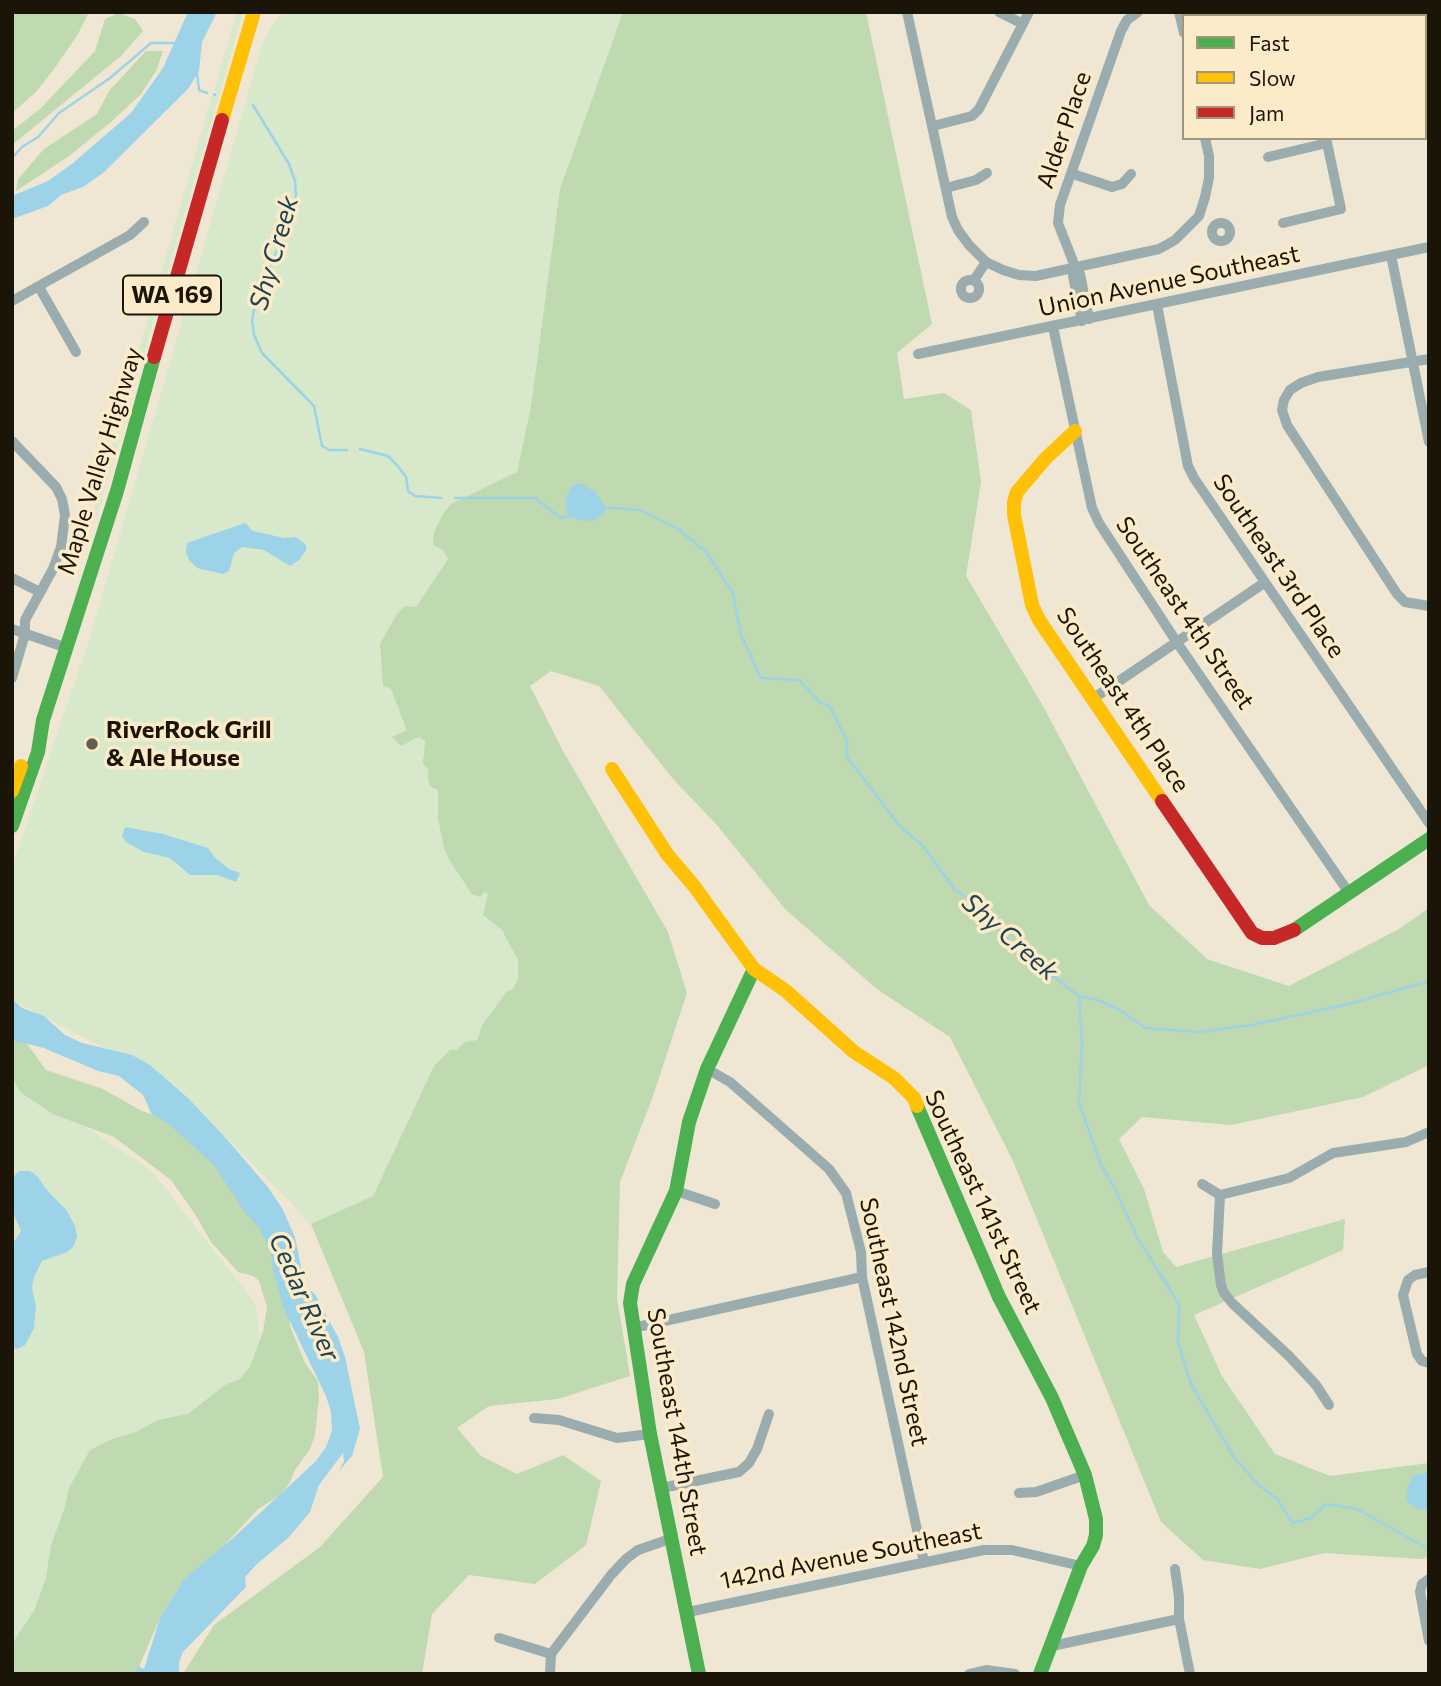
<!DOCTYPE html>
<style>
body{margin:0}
#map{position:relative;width:1441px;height:1686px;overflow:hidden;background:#efe7d4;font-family:Commissioner,sans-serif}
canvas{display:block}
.frame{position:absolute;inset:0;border:14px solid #1b1508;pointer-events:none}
.legend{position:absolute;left:1182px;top:14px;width:245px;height:126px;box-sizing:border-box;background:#fbebc8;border:2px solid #a1957b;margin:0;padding:9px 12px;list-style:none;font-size:21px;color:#1b1508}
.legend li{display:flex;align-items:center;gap:14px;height:35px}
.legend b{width:35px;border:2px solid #a1957b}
</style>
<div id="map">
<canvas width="1441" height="1686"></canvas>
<div class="frame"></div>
<ul class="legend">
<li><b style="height:9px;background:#4caf50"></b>Fast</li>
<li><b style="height:9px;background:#ffc107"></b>Slow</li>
<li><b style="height:9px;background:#c62828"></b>Jam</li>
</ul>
</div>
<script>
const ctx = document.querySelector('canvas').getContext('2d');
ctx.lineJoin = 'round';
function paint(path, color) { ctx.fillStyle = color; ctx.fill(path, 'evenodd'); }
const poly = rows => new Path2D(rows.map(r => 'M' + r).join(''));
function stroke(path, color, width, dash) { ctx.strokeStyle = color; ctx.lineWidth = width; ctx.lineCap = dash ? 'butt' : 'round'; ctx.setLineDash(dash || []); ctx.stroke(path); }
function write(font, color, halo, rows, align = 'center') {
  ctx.font = font + ' Commissioner,sans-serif'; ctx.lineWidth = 7; ctx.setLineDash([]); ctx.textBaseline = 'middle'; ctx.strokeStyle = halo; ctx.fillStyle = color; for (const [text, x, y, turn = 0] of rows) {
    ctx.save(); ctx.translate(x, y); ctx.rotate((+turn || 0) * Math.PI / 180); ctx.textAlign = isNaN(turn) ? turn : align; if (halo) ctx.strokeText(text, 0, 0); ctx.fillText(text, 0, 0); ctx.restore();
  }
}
paint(poly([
 [237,12,243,12,101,502,82,557,90,522,212,95,216,96,217,92,214,90],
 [298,12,623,12,560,189,531,406,517,472,451,504,443,550,448,559,416,608,380,644,383,686,391,689,408,731,393,738,410,742,419,737,426,741,423,751,428,770,428,781,431,787,438,790,438,818,489,894,483,915,502,930,511,947,518,960,518,979,513,989,506,992,483,1024,477,1040,465,1042,434,1066,373,1196,311,1224,175,1085,12,1000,12,867,90,637,263,42,277,17],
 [12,1078,151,1170,256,1304,261,1350,250,1408,12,1674]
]), '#d8e8ca');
paint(poly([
 [12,12,89,12,78,34,54,69,36,92,12,113],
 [623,12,866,12,932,324,897,353,904,399,944,393,971,410,981,482,966,576,1043,706,1149,905,1207,959,1289,986,1399,929,1429,908,1429,1065,1363,1097,1231,1125,1142,1117,1119,1139,1144,1189,1163,1252,1176,1267,1345,1219,1343,1250,1194,1315,1222,1376,1275,1454,1330,1476,1429,1463,1429,1557,1421,1559,1324,1553,1260,1569,1203,1560,1161,1522,1013,1161,950,1037,878,990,786,910,716,824,673,779,599,686,551,671,530,686,563,751,668,932,687,993,652,1099,620,1182,617,1298,630,1376,558,1399,489,1406,457,1428,481,1456,517,1474,563,1455,601,1481,586,1545,535,1584,469,1575,432,1614,422,1674,183,1674,214,1625,320,1547,383,1477,364,1352,311,1224,373,1196,434,1066,450,1050,456,1050,465,1042,477,1040,483,1024,506,992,513,989,518,979,518,960,511,947,502,930,483,915,488,894,485,892,480,897,472,894,450,861,444,848,438,818,438,790,431,787,428,781,428,770,423,763,425,741,419,737,401,746,392,737,407,730,391,689,383,686,380,644,397,614,405,606,416,607,448,559,443,550,433,545,434,532,443,514,451,504,517,472,531,406,560,189],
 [119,13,135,19,143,31,121,56,12,145,12,131,41,108,95,51,105,19],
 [146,51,163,51,156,71,141,94,110,123,69,156,16,191,18,179,44,149,97,114,109,91],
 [12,1030,25,1041,46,1070,103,1089,142,1111,171,1120,261,1212,289,1309,290,1326,305,1363,318,1381,319,1398,315,1435,310,1449,295,1470,289,1484,279,1496,258,1509,221,1549,184,1579,160,1618,136,1674,12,1674,12,1644,35,1609,46,1578,51,1545,65,1507,69,1488,90,1450,112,1439,136,1432,158,1420,188,1414,225,1385,240,1379,250,1367,263,1331,267,1307,259,1281,253,1276,238,1272,211,1242,195,1214,171,1180,114,1137,53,1114,20,1092,12,1076]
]), '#bfd9b1');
paint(poly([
 [188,12,217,12,202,42,199,71,188,89,103,173,83,187,61,195,48,206,12,219,12,196,48,181,73,163,131,113,163,68],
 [580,483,595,492,605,506,605,513,593,521,577,520,566,512,566,499,571,486],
 [245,523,253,531,284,538,296,537,306,545,306,550,299,560,290,566,264,550,242,547,234,553,229,571,223,574,197,568,189,560,186,552,187,543],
 [125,827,163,834,208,848,215,858,229,869,240,873,236,882,217,875,190,875,170,858,144,852,126,842,122,836],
 [12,999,22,1008,44,1016,65,1035,82,1043,132,1055,150,1065,188,1098,224,1136,267,1186,282,1208,295,1237,305,1287,315,1294,338,1337,345,1357,360,1429,352,1456,339,1471,344,1461,343,1453,319,1485,310,1512,288,1538,257,1564,245,1577,246,1587,183,1652,179,1662,179,1674,136,1674,138,1666,144,1669,160,1618,184,1579,232,1539,316,1461,326,1447,332,1431,331,1412,326,1396,284,1309,273,1270,271,1252,260,1229,243,1210,215,1166,170,1125,151,1113,143,1095,119,1076,98,1071,44,1048,12,1040],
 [20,1171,30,1171,37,1176,46,1189,67,1211,75,1226,77,1237,73,1247,67,1252,42,1261,34,1277,32,1288,36,1307,34,1328,25,1345,17,1349,12,1348,12,1245,21,1231,12,1210,12,1178],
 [1429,1472,1429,1511,1418,1509,1406,1500,1408,1486,1413,1476]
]), '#9cd3e8');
stroke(poly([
 [197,73,199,90,207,93],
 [214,94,215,95],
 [253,105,289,164,295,181,296,196,288,225,256,300,252,320,254,335,262,353,314,406,322,446,329,450,347,450],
 [12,158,22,147,38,137,59,113,110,78,151,43,176,43],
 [360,449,388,456,397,465,406,477,408,491,415,496,441,498],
 [455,498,535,498,561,518,570,516],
 [603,507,640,510,677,528,706,552,733,593,741,635,761,678,799,680,821,703,830,706,847,741,847,757,899,825,923,846,955,890,972,900,1013,945,1079,996,1082,1044,1079,1103,1101,1165,1114,1187,1137,1237,1179,1304,1178,1343,1191,1384,1235,1459,1259,1485,1277,1499,1293,1523,1311,1518,1326,1504,1357,1509,1429,1549],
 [1079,996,1098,1000,1120,1010,1145,1028,1200,1032,1252,1025,1353,1003,1429,981]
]), '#9cd3e8', 2.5);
stroke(poly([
 [907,12,952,217,958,230,969,245,986,262,1003,270,1019,275,1036,276,1159,249,1175,240,1199,216,1205,197,1209,178,1209,156,1205,138],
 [999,12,1023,24],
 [1179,12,1184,33],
 [1254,12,1254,16],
 [1374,12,1375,16],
 [1294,16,1303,14],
 [1425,54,1429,53],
 [933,126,972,116,979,109,1029,12],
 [1268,157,1327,143],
 [1073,174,1112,187,1122,184,1131,174],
 [946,188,976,180,987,173],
 [1283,223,1341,209,1326,138],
 '1212 232a9 9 0 1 1 18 0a9 9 0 1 1-18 0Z',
 [1391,255,1429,442],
 [1076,269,1058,223,1060,205,1121,31,1127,20,1138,12],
 '961 289a9 9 0 1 1 18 0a9 9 0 1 1-18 0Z',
 [974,280,986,262],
 [39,287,76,352],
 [12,301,130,235,144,222],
 [1157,305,1188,466,1194,478,1429,823],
 [1082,321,1073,276,1076,269,1080,274,1089,319],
 [1053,327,1092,508,1099,523,1176,641,1349,893],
 [918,354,1429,247],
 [1429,359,1318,377,1301,383,1290,390,1284,400,1282,410,1287,425,1397,594,1405,602,1429,606],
 [12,441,56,487,62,499,65,515,61,547,53,569,25,620,25,634,12,678],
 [12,578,40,592],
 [12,629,67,648],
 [1094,698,1264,583],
 [707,1069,730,1082,829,1169,846,1193,861,1252,862,1277,924,1562],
 [1202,1184,1220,1195,1289,1178,1333,1153,1406,1142,1429,1132],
 [676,1191,715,1204],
 [1220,1195,1217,1254,1221,1285,1224,1293,1232,1303,1289,1356,1316,1385,1329,1405],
 [1429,1272,1415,1275,1408,1280,1403,1295,1417,1354,1422,1361,1429,1363],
 [633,1328,862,1277],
 [534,1418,559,1420,617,1438,650,1434],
 [662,1488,739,1472,749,1463,757,1449,769,1414],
 [1019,1493,1036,1492,1085,1475],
 [1175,1569,1179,1597,1179,1619,1190,1674],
 [1429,1579,1422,1584,1420,1592,1429,1641],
 [688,1612,984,1550,1012,1550,1081,1566],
 [499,1638,551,1654],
 [1052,1646,1179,1619],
 [551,1654,611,1575,626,1559,638,1550,670,1539],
 [550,1674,551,1654],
 [969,1674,986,1670,1015,1674]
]), '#9aacae', 10);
stroke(poly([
 [12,826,38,752,43,720,117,491,154,357],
 [1294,930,1429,839],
 [917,1106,999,1297,1052,1398,1085,1475,1096,1519,1096,1535,1093,1546,1081,1566,1040,1674],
 [699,1674,650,1434,630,1303,633,1284,676,1191,689,1122,707,1069,754,969]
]), '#4caf50', 14);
stroke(poly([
 [222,120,254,12],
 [1075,431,1046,458,1017,492,1014,502,1014,515,1032,605,1039,620,1162,801],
 [612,769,667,854,694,886,754,969,786,991,854,1052,894,1078,914,1098,917,1106],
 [12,791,21,766]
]), '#ffc107', 14);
stroke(poly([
 [154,357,222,120],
 [1162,801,1252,933,1262,938,1274,938,1294,930]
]), '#c62828', 14);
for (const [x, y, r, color] of [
 [92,744,7,"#655e4f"]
]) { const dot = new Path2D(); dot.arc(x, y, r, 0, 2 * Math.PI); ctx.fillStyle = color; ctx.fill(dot); stroke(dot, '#fbebc8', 2.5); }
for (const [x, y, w] of [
 [172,295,98]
]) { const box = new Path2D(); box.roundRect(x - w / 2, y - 19.5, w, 39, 5); ctx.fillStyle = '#fbebc8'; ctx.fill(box); stroke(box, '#1b1508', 2); }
write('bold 23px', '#1b1508', null, [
 ["WA 169",172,295]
]);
write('24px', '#1b1508', '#fbebc8', [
 ["Alder Place",1064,130,-71],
 ["Union Avenue Southeast",1169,281,-12],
 ["Maple Valley Highway",100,461,-73],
 ["Southeast 3rd Place",1279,566,56],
 ["Southeast 4th Street",1185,613,56],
 ["Southeast 4th Place",1123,700,56],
 ["Southeast 141st Street",983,1202,65],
 ["Southeast 142nd Street",894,1322,78],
 ["Southeast 144th Street",677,1432,80],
 ["142nd Avenue Southeast",851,1556,-11]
]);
write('bold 24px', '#1b1508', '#fbebc8', [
 ["RiverRock Grill",106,730],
 ["& Ale House",106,758]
], 'left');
write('italic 26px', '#1d4353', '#fbebc8', [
 ["Shy Creek",274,253,-74],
 ["Shy Creek",1010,937,41],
 ["Cedar River",304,1297,66]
]);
</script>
